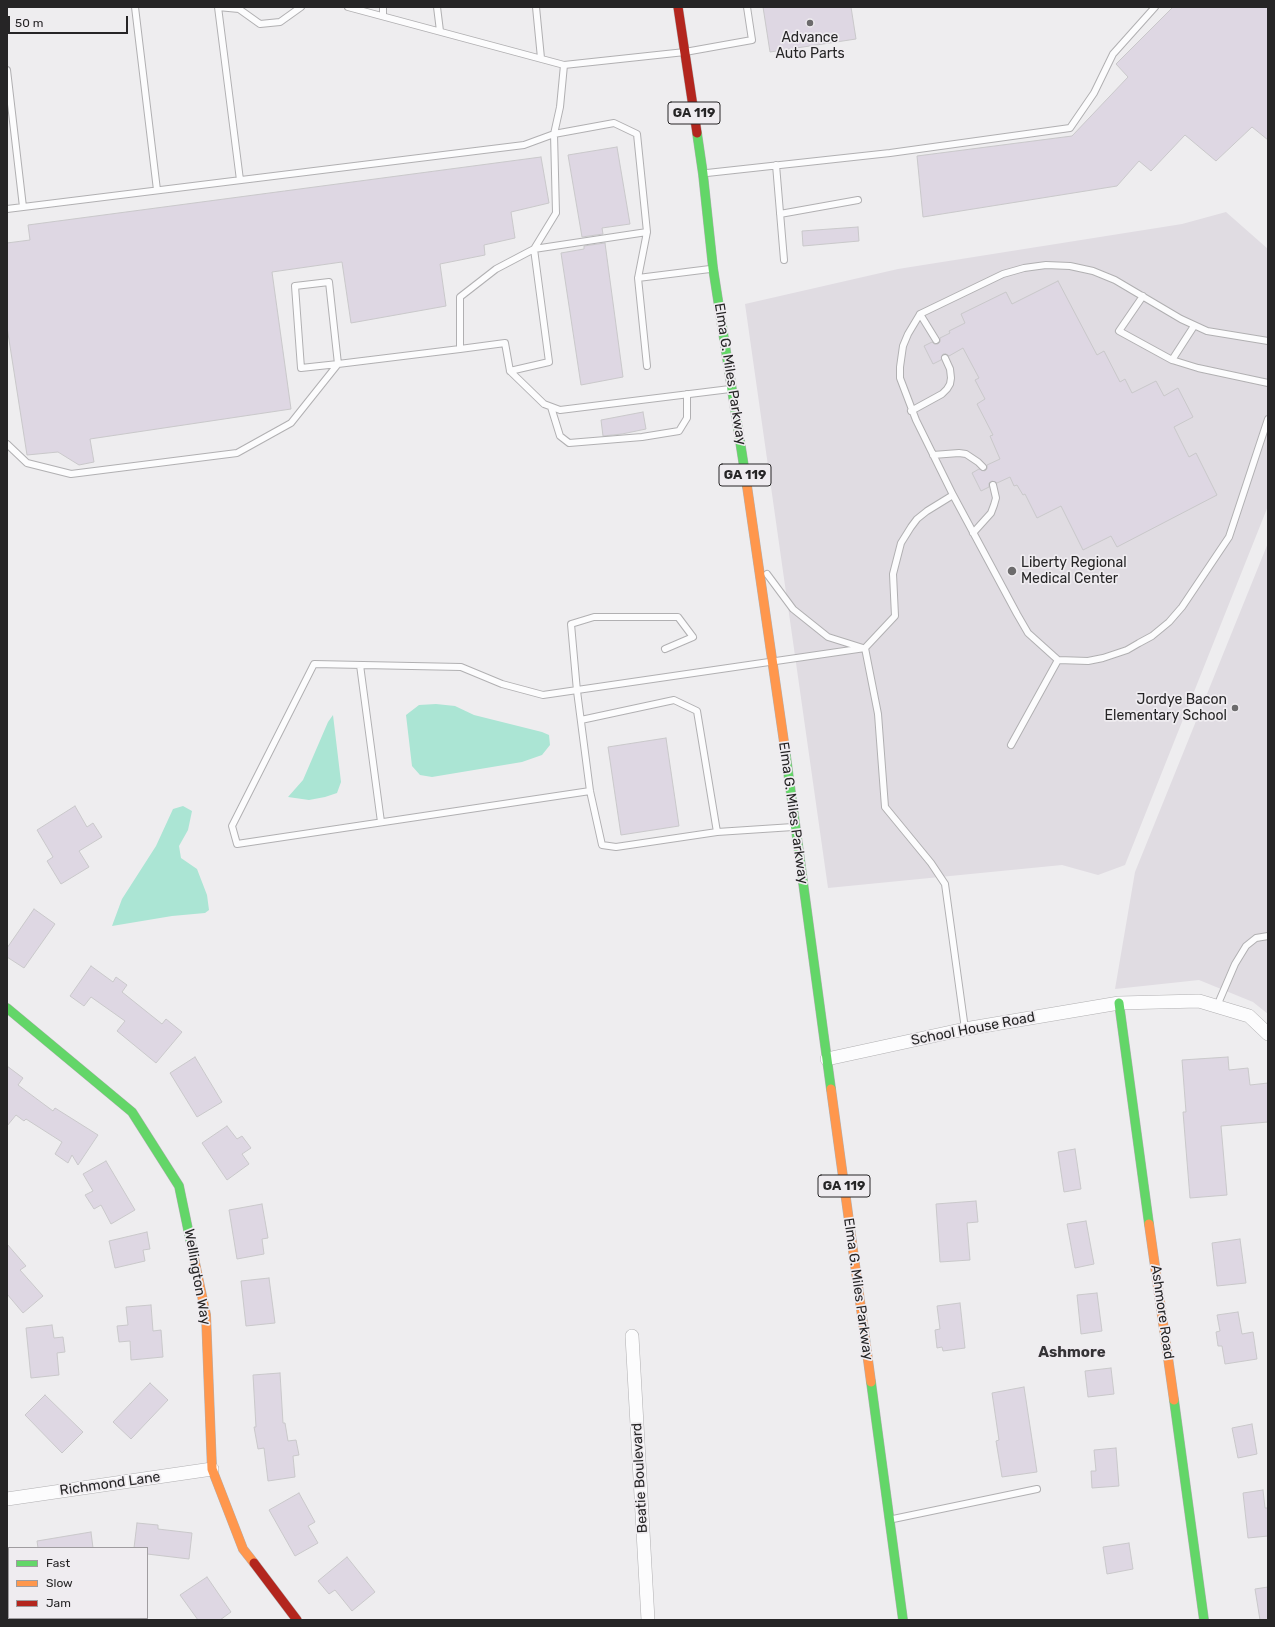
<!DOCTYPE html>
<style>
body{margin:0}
#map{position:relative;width:1275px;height:1627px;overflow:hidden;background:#eeedef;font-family:Rubik,sans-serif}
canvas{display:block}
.frame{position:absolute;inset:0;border:8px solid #262526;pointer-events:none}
.legend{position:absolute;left:8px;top:1547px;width:140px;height:72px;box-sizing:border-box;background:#efecf0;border:1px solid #9f9c9f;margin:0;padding:5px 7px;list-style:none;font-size:12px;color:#262526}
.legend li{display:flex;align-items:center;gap:8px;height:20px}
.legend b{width:20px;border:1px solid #9f9c9f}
.scale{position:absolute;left:8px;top:16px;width:120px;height:18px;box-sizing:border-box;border:2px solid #262526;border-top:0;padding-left:5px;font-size:12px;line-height:14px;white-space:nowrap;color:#262526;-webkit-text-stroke:3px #efecf0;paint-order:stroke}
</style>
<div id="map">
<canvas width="1275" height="1627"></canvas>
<div class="frame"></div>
<ul class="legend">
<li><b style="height:5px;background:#63d668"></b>Fast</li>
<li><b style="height:5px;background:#ff974d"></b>Slow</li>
<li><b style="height:5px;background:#b3261e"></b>Jam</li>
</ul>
<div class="scale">50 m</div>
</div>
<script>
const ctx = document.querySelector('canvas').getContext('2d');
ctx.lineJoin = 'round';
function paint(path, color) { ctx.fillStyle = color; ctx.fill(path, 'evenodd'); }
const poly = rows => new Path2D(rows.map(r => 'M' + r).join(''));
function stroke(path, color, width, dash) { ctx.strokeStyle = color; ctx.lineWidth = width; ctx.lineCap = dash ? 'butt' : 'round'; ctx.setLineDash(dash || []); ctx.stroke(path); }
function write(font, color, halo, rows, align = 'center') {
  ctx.font = font + ' Rubik,sans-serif'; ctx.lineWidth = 3.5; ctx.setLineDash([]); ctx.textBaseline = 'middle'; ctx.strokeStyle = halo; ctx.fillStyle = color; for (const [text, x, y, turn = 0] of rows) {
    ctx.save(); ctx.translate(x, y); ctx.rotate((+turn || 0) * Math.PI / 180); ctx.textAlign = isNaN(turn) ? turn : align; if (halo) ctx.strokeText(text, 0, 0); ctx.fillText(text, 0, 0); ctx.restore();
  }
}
paint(poly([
 [1226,212,1268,249,1268,506,1125,865,1098,875,1062,865,828,888,745,304,898,269,1182,224],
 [1268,543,1268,1014,1253,1002,1199,980,1115,989,1135,872]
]), '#e0dce2');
paint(poly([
 [436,704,455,706,474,715,542,732,549,735,550,745,542,755,522,762,432,777,420,775,412,766,406,715,419,705],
 [333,715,341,782,337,793,325,797,309,800,288,797,303,780,328,722],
 [183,806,192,811,188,830,179,846,181,858,197,869,207,895,209,910,205,913,172,916,112,926,122,899,156,846,173,809]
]), '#abe5d4');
const building = poly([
 [763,7,851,7,856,39,770,52,763,7],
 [1173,7,1268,7,1268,140,1252,127,1216,161,1185,135,1151,171,1139,161,1117,186,923,217,917,156,1072,136,1128,77,1116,64,1173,7],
 [617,147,630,224,602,228,603,234,582,237,568,155,617,147],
 [541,157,549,203,511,212,515,238,484,245,485,255,440,264,446,306,351,323,342,262,272,272,291,409,90,439,94,462,79,465,58,452,27,455,7,327,7,243,30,240,28,225,541,157],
 [858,227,859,241,803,246,802,231,858,227],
 [605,243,623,377,581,385,561,253,584,249,584,246,605,243],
 [1058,281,1097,355,1104,351,1120,382,1125,379,1132,393,1156,381,1164,396,1178,388,1193,417,1174,427,1189,457,1196,453,1217,495,1117,547,1111,536,1083,550,1061,506,1037,518,1025,494,1023,495,1017,485,1014,486,1010,477,997,483,992,481,989,483,989,487,981,491,972,473,979,469,985,471,987,469,987,465,1000,459,990,436,993,435,977,404,985,399,975,380,979,378,963,348,949,356,946,354,943,354,941,360,933,364,924,346,932,342,934,344,938,344,940,342,940,338,950,333,949,331,965,323,961,314,1006,292,1012,304,1058,281],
 [643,412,646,429,622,434,603,436,601,420,643,412],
 [666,738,679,826,621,835,608,747,666,738],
 [75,806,87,827,93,823,102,837,79,851,89,867,61,884,47,861,53,857,37,830,75,806],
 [34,909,55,924,24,968,7,957,7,948,34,909],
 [91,966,113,982,116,977,127,985,122,992,162,1024,166,1019,182,1032,156,1063,117,1031,125,1021,91,997,84,1006,70,996,91,966],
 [195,1057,222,1102,197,1117,170,1073,195,1057],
 [1228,1057,1229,1070,1248,1068,1250,1085,1268,1083,1268,1122,1221,1126,1227,1195,1190,1198,1183,1112,1186,1112,1182,1060,1228,1057],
 [7,1066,23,1078,18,1085,53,1111,55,1108,98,1135,78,1165,72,1155,68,1163,55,1154,62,1142,26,1119,24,1121,16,1115,7,1126,7,1066],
 [227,1126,237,1139,242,1136,251,1148,242,1154,249,1164,227,1180,202,1143,227,1126],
 [1075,1149,1081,1189,1064,1192,1058,1152,1075,1149],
 [106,1161,135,1210,111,1224,101,1205,94,1209,85,1195,93,1191,83,1174,106,1161],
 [976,1201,978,1222,967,1223,970,1260,940,1262,936,1204,976,1201],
 [262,1204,268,1238,262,1239,264,1254,237,1259,229,1210,262,1204],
 [1086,1221,1094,1264,1075,1268,1067,1224,1086,1221],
 [147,1232,150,1249,143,1250,145,1261,115,1268,109,1241,147,1232],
 [1240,1239,1246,1283,1217,1286,1212,1243,1240,1239],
 [7,1244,26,1266,20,1270,43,1296,23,1313,7,1294,7,1244],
 [269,1278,275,1323,246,1326,241,1281,269,1278],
 [1097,1293,1102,1331,1081,1334,1077,1295,1097,1293],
 [960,1303,965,1348,943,1351,942,1347,937,1348,935,1330,940,1329,937,1306,960,1303],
 [151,1305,153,1331,161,1330,163,1357,131,1360,130,1341,119,1342,117,1326,128,1325,126,1307,151,1305],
 [1238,1312,1242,1334,1253,1332,1257,1359,1225,1364,1222,1346,1218,1346,1216,1332,1220,1331,1217,1315,1238,1312],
 [52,1325,54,1338,63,1337,65,1352,57,1353,59,1375,31,1378,26,1328,52,1325],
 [1111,1368,1114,1394,1088,1397,1085,1371,1111,1368],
 [280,1373,283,1423,285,1423,288,1441,296,1440,299,1455,293,1456,295,1477,268,1481,264,1448,258,1449,254,1427,256,1427,253,1375,280,1373],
 [150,1383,168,1400,131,1439,113,1422,150,1383],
 [1024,1387,1037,1472,1002,1477,996,1441,999,1440,992,1393,1024,1387],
 [45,1395,83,1432,62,1453,25,1415,45,1395],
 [1252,1424,1257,1454,1238,1458,1232,1428,1252,1424],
 [1116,1448,1119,1486,1092,1488,1091,1471,1096,1471,1094,1450,1116,1448],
 [1263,1490,1265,1508,1268,1508,1268,1536,1248,1538,1243,1493,1263,1490],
 [299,1493,315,1522,308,1526,318,1543,295,1556,269,1510,299,1493],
 [137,1523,158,1525,158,1529,192,1533,189,1559,147,1554,147,1548,134,1548,137,1523],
 [91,1532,93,1548,38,1548,37,1541,91,1532],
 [1129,1543,1133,1569,1107,1574,1103,1547,1129,1543],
 [347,1557,375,1592,352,1611,335,1590,329,1594,318,1581,347,1557],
 [207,1577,231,1612,220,1620,198,1620,180,1595,207,1577],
 [1268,1587,1268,1620,1260,1620,1255,1589,1268,1587]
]);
paint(building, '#ded7e3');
stroke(building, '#c9c8ca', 1);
const lane = poly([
 [135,7,157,190],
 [348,7,564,65,685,52,752,40,747,7],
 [383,7,383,16],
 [437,7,440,31],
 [536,7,541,58],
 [7,70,23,207],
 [776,165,784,260],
 [707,173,890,153,1070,128,1094,93,1113,54,1155,7],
 [240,180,218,7,239,9,260,24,280,22,301,7],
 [7,209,524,145,554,134,614,123,637,134,647,232,638,278,647,366],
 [780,214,858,200],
 [638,278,710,269],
 [329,282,338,364,301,368,295,286,329,282],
 [1143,296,1119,331,1172,360,1198,368,1268,383],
 [920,314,936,340],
 [1268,341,1207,331,1181,319,1115,280,1093,271,1070,266,1046,265,1024,268,1003,274,920,314,908,334,903,346,900,367,900,378,916,420,953,495,1017,614,1028,633,1058,660,1088,661,1103,658,1127,650,1139,643,1152,636,1169,622,1182,607,1229,537,1268,419],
 [460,349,505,343,510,371,549,362,534,249,647,232],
 [1172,360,1194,326],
 [510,371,544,404,560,410,730,389],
 [551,407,560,436,569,443,642,437,679,431,687,418,687,394],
 [911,411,942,394,947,389,950,384,951,378,950,369,945,358],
 [7,444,27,463,71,474,237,453,291,423,338,364,460,349,460,297,496,269,534,249,556,213,554,134,560,107,564,65],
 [933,455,959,453,966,454,978,462,983,467],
 [973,533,991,513,994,505,996,498,993,485],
 [767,574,793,609,828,637,863,648],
 [865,648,878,714,885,807,931,863,945,884,965,1029],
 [665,649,693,637,678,617,594,617,571,624,577,691,590,791,602,845,616,847,717,832,793,827],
 [360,665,381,822],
 [581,720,674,700,697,711,717,832],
 [1011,745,1058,660],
 [590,791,237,844,232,826,314,664,461,667,502,684,543,695,865,648,895,616,893,574,901,543,911,527,917,519,927,511,953,495],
 [1217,1006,1235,964,1246,946,1256,938,1268,936],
 [893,1519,1037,1489]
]);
const street = poly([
 [827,1059,965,1029,1119,1003,1199,1001,1249,1016,1268,1034],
 [632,1336,648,1620],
 [7,1499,212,1469]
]);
const fast = poly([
 [697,133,703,174,713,268,747,486],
 [785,749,831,1089],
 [1119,1003,1149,1224],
 [7,1008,132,1112,179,1186,194,1258],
 [871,1382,903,1620],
 [1174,1400,1204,1620]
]);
const slow = poly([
 [747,486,785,749],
 [831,1089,871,1382],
 [1149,1224,1174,1400],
 [194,1258,206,1315,212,1469,243,1549,254,1563]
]);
const jam = poly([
 [678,7,697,133],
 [254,1563,297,1620]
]);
stroke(lane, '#b1b0b2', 8);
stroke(street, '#b1b0b2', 14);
stroke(fast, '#b1b0b2', 10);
stroke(slow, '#b1b0b2', 10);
stroke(jam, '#b1b0b2', 10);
stroke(lane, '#fcfcfd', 6);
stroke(street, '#fcfcfd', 13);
stroke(fast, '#63d668', 9);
stroke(slow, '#ff974d', 9);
stroke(jam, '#b3261e', 9);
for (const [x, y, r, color] of [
 [810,23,4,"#6c6b6c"],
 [1012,571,5,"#6c6b6c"],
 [1235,708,4,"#6c6b6c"]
]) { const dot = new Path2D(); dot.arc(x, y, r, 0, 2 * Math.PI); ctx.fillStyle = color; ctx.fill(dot); stroke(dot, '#efecf0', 1.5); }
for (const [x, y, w] of [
 [694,113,52],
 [745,475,52],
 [844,1186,52]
]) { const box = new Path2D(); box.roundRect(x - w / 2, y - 11, w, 22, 3); ctx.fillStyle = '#efecf0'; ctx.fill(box); stroke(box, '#262526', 1); }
write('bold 13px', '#262526', null, [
 ["GA 119",694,113],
 ["GA 119",745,475],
 ["GA 119",844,1186]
]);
write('14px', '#262526', '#efecf0', [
 ["Advance",810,38],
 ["Auto Parts",810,54],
 ["Liberty Regional",1021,563,"left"],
 ["Medical Center",1021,579,"left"],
 ["Jordye Bacon",1227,700,"right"],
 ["Elementary School",1227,716,"right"]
]);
write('14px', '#262526', '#efecf0', [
 ["Elma G. Miles Parkway",730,374,81],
 ["Elma G. Miles Parkway",793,813,82],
 ["School House Road",973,1029,-11],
 ["Wellington Way",197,1277,80],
 ["Elma G. Miles Parkway",858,1289,82],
 ["Ashmore Road",1162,1312,82],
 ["Beatie Boulevard",640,1478,-93],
 ["Richmond Lane",110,1484,-8]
]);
write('bold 15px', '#353336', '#efecf0', [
 ["Ashmore",1072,1353]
]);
</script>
